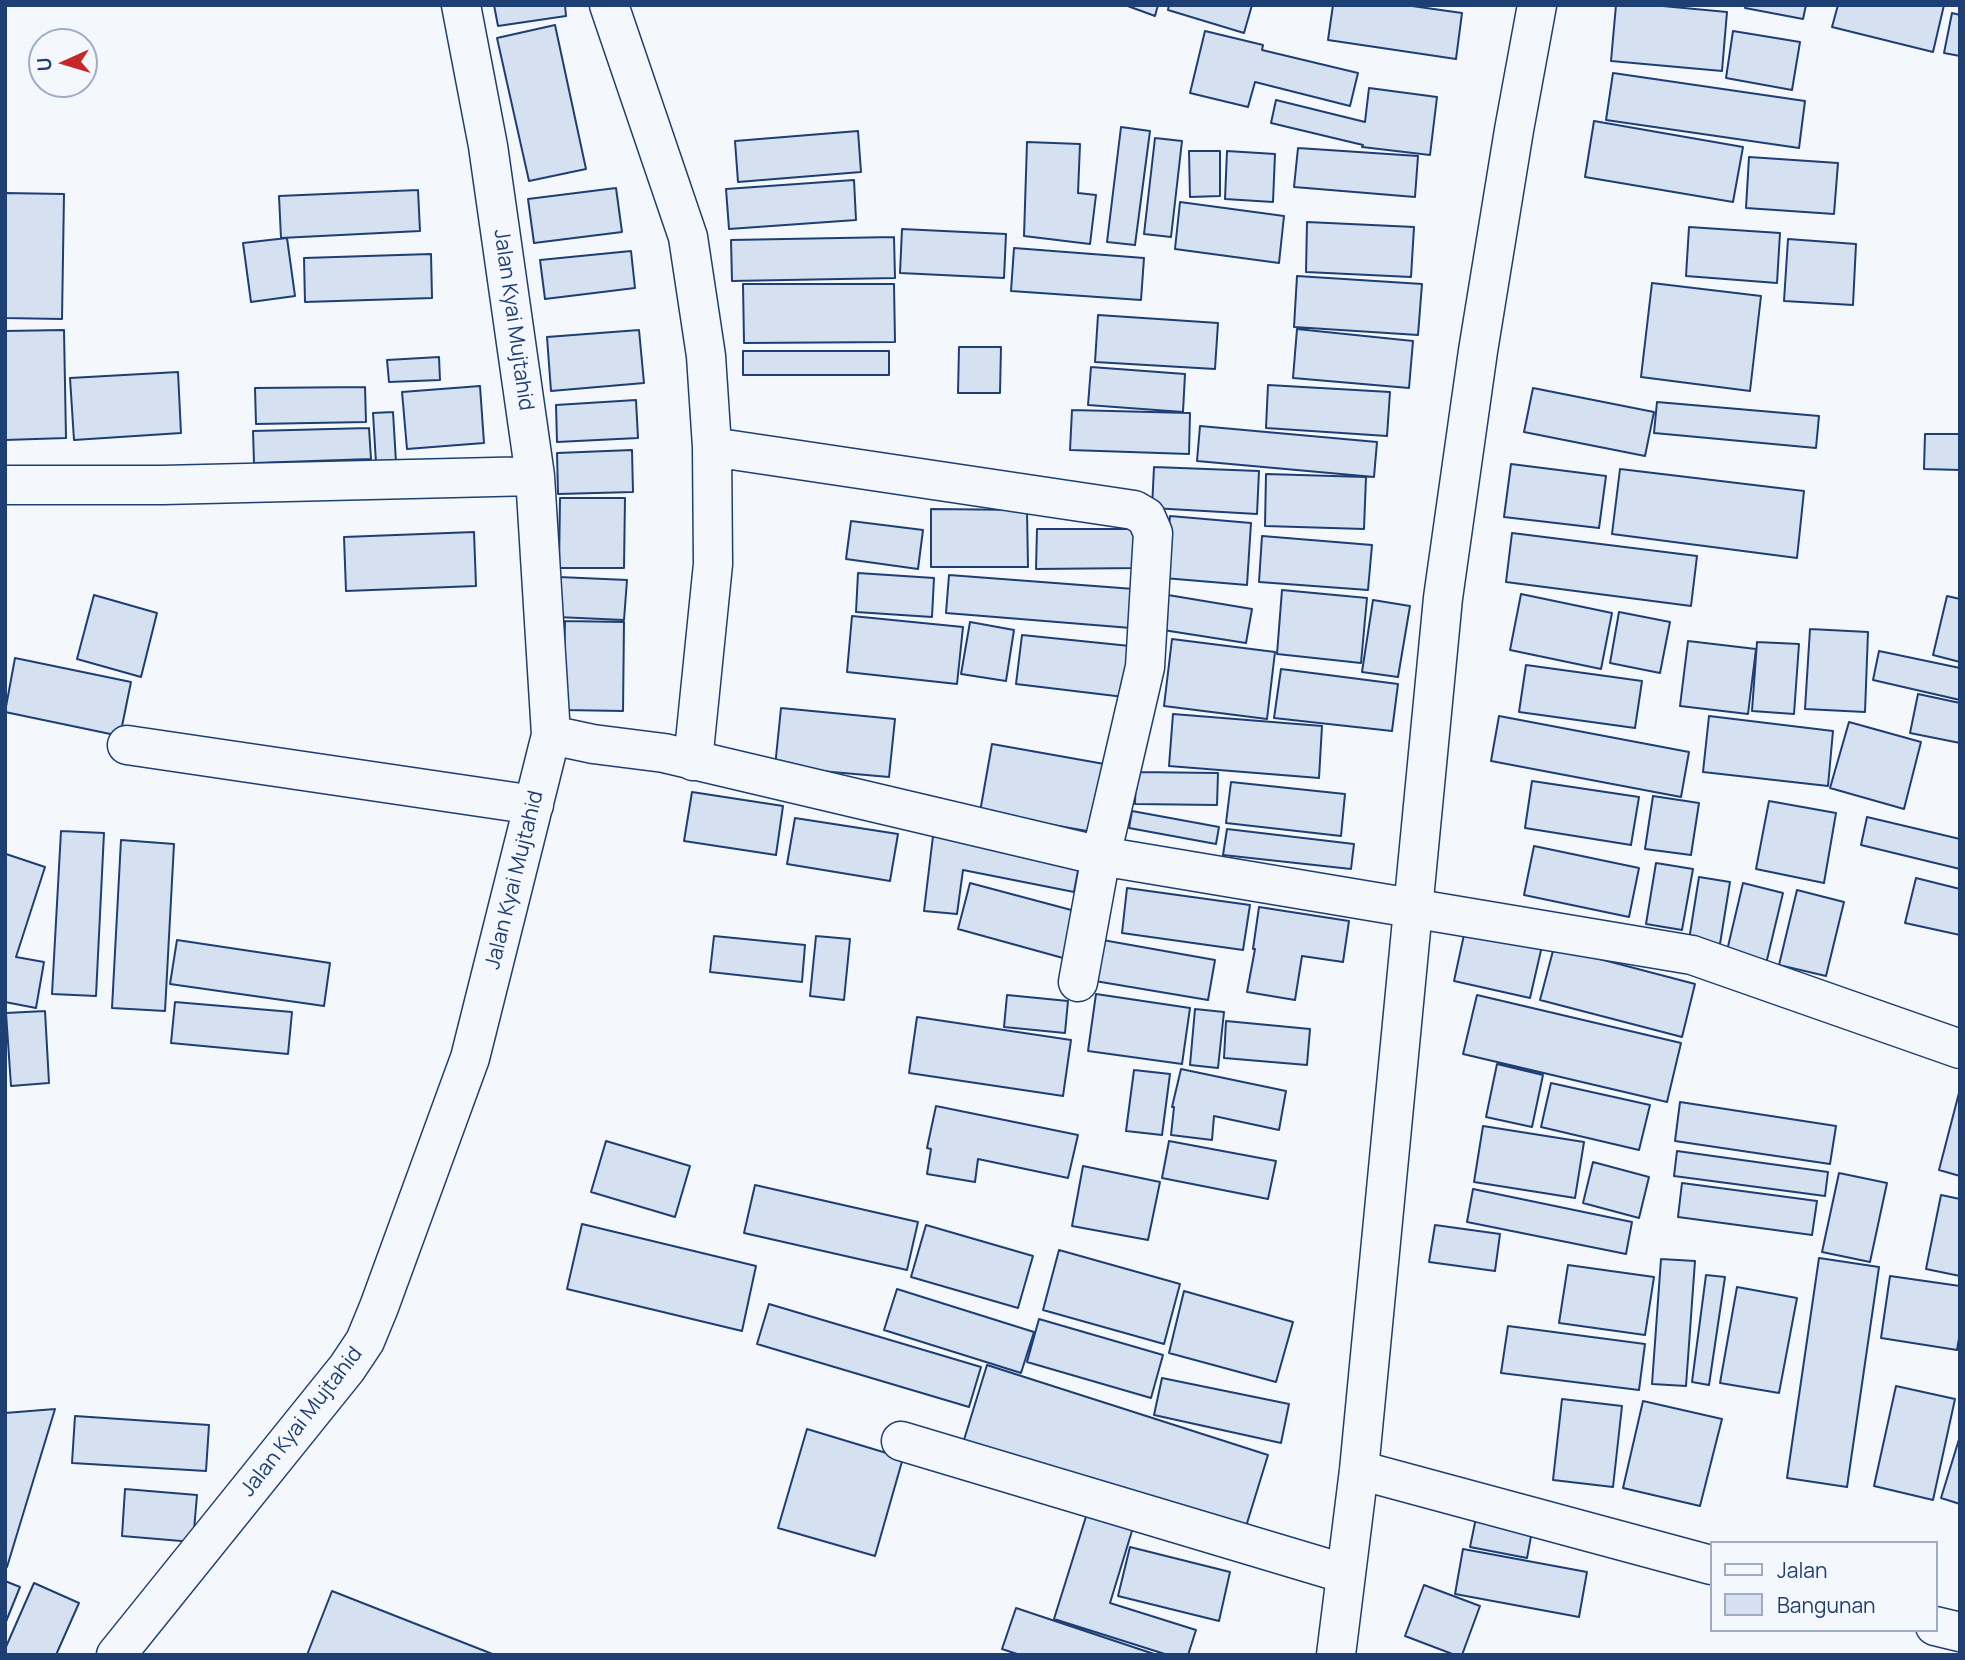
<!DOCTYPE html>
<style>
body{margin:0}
#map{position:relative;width:1965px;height:1660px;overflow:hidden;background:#f4f7fb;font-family:Manrope,sans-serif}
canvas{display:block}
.frame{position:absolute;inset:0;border:7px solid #1d3f73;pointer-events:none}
.legend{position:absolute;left:1710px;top:1541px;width:228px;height:91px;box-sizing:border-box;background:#f4f7fb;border:2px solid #9eadc5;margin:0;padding:9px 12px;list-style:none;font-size:21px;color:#1d3f73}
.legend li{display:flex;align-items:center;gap:14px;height:35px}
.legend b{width:35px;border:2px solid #9eadc5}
.north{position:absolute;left:28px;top:28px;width:70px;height:70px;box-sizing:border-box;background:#f4f7fb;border:2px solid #9eadc5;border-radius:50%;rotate:266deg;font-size:19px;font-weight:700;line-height:28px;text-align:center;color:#1d3f73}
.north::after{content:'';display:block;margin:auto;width:24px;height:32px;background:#c62828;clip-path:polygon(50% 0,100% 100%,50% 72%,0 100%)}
</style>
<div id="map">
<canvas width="1965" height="1660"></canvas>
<div class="frame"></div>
<ul class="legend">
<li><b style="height:9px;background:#f4f7fb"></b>Jalan</li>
<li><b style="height:19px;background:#d5e0f0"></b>Bangunan</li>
</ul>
<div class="north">U</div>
</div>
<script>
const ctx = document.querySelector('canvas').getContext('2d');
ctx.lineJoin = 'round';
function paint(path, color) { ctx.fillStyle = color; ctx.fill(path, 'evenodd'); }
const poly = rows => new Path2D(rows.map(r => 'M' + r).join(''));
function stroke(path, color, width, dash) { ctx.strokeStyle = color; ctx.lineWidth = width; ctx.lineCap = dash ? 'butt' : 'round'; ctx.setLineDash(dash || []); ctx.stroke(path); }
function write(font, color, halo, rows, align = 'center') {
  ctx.font = font + ' Manrope,sans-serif'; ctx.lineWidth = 5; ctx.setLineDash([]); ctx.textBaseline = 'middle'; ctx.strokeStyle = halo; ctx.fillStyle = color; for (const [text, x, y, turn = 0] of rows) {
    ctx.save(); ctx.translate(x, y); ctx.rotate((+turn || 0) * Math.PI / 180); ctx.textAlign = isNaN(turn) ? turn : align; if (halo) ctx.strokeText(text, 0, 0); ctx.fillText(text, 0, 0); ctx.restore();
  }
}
const building = poly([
 [494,5,565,5,566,16,498,26,494,5],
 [1125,5,1158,5,1155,16,1125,5],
 [1169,5,1252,5,1244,33,1168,10,1169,5],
 [1333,5,1405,5,1462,13,1456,59,1328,40,1333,5],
 [1616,5,1652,5,1727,12,1722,71,1611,61,1616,5],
 [1746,5,1806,5,1803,19,1745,8,1746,5],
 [1838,5,1944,5,1933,52,1832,27,1838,5],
 [1952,13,1960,15,1960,56,1944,53,1952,13],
 [555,25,586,169,529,181,497,38,555,25],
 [1205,31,1263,45,1262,50,1358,73,1350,106,1255,82,1248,107,1190,93,1205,31],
 [1733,31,1800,42,1792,90,1726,78,1733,31],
 [1613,73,1805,101,1799,148,1606,120,1613,73],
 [1369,88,1437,97,1430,155,1362,147,1363,145,1271,123,1276,100,1365,122,1369,88],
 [1594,121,1743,147,1733,202,1585,177,1594,121],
 [1121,127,1150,131,1135,245,1107,242,1121,127],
 [858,131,861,172,738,182,735,141,858,131],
 [1155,138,1182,141,1171,237,1144,234,1155,138],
 [1027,142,1080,144,1078,193,1096,195,1090,244,1024,236,1027,142],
 [1298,148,1418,156,1415,197,1294,187,1298,148],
 [1189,151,1220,151,1220,196,1190,197,1189,151],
 [1227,151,1275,154,1273,202,1225,199,1227,151],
 [1749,157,1838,163,1834,214,1746,208,1749,157],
 [854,180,856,220,729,229,726,189,854,180],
 [616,188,622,232,534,243,528,199,616,188],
 [418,190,420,231,281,238,279,196,418,190],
 [5,193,64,194,62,319,5,318,5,193],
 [1180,202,1284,216,1279,263,1175,249,1180,202],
 [1307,222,1414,227,1411,277,1306,272,1307,222],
 [1689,227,1780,233,1777,283,1686,276,1689,227],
 [902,229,1006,234,1004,278,900,273,902,229],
 [894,237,895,278,732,281,731,240,894,237],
 [287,238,295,296,251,302,243,243,287,238],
 [1788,239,1856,244,1853,305,1784,301,1788,239],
 [1014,248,1144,258,1141,300,1011,291,1014,248],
 [631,251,635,288,545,299,540,260,631,251],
 [431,254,432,298,305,302,304,258,431,254],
 [1297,276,1422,284,1418,335,1294,327,1297,276],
 [1652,283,1761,296,1750,391,1641,377,1652,283],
 [743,284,894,284,895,342,744,343,743,284],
 [1098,315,1218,323,1215,369,1095,362,1098,315],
 [1297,329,1413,341,1409,388,1293,378,1297,329],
 [64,330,66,438,5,440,5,331,64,330],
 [639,330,644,383,551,391,547,337,639,330],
 [959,347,1001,347,1000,393,958,393,959,347],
 [743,351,889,351,889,375,743,375,743,351],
 [439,357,440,380,389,382,387,360,439,357],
 [1091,367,1185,374,1183,412,1088,405,1091,367],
 [178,372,181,433,74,440,70,378,178,372],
 [1268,385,1390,392,1387,436,1266,428,1268,385],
 [480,386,484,443,407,449,402,392,480,386],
 [365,387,366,422,256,424,255,388,365,387],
 [1533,388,1654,412,1645,456,1524,432,1533,388],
 [636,400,638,438,557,442,556,405,636,400],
 [1657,402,1819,416,1816,448,1654,433,1657,402],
 [1072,410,1190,413,1189,454,1070,450,1072,410],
 [393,412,396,462,376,463,373,413,393,412],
 [1200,426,1377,442,1374,477,1197,461,1200,426],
 [369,428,371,459,254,463,253,431,369,428],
 [1925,434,1960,434,1960,470,1924,469,1925,434],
 [632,450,633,492,558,494,557,453,632,450],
 [1511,464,1606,476,1599,528,1504,517,1511,464],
 [1154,467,1259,471,1257,514,1152,508,1154,467],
 [1620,469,1804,491,1797,558,1612,534,1620,469],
 [1266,474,1366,477,1364,529,1265,526,1266,474],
 [560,498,625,498,624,568,559,568,560,498],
 [931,509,1027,510,1028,567,931,567,931,509],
 [1170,516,1251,523,1247,585,1164,578,1170,516],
 [851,521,923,530,918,569,846,559,851,521],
 [1037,529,1139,529,1139,568,1036,569,1037,529],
 [474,532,476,586,346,591,344,537,474,532],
 [1512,533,1697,556,1691,606,1506,582,1512,533],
 [1262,536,1372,545,1368,590,1259,582,1262,536],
 [858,573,934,578,932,617,856,612,858,573],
 [949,575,1134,589,1131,628,946,613,949,575],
 [559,577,627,580,624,620,557,617,559,577],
 [1282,590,1367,598,1361,663,1277,654,1282,590],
 [1521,594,1612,613,1601,669,1510,650,1521,594],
 [94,595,157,613,141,677,77,659,94,595],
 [1168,595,1252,609,1246,643,1163,630,1168,595],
 [1947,596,1960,599,1960,662,1933,655,1947,596],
 [1373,600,1410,606,1398,677,1362,672,1373,600],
 [1619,612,1670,622,1660,673,1610,663,1619,612],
 [852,616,963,627,957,684,847,672,852,616],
 [565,621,624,622,623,711,563,710,565,621],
 [970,622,1014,630,1006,681,961,674,970,622],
 [1810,629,1868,632,1865,712,1805,709,1810,629],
 [1022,635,1130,646,1124,697,1016,684,1022,635],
 [1172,639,1275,652,1267,719,1164,706,1172,639],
 [1688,641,1756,649,1748,714,1680,706,1688,641],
 [1757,642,1799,644,1794,714,1752,711,1757,642],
 [1879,651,1960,668,1960,700,1873,680,1879,651],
 [15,658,131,682,120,736,5,712,15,658],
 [1526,665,1642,681,1635,728,1519,712,1526,665],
 [1281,669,1398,684,1392,731,1274,718,1281,669],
 [1918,694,1960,703,1960,743,1910,733,1918,694],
 [781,708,895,719,889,777,775,767,781,708],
 [1173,714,1322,726,1319,778,1169,766,1173,714],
 [1499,716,1689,752,1681,797,1491,761,1499,716],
 [1709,716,1833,731,1828,786,1703,772,1709,716],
 [1849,722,1921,742,1904,809,1830,788,1849,722],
 [992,744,1110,765,1098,833,980,812,992,744],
 [1136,772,1218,773,1217,805,1135,804,1136,772],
 [1532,781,1639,797,1631,845,1525,828,1532,781],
 [1231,782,1345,794,1341,836,1226,823,1231,782],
 [692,792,783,806,776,855,684,841,692,792],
 [1653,796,1699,803,1691,855,1645,849,1653,796],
 [1769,801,1836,813,1824,883,1756,869,1769,801],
 [1132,811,1219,827,1216,844,1129,828,1132,811],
 [1867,817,1960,839,1960,869,1861,845,1867,817],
 [795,818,898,834,890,881,787,864,795,818],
 [1227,829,1354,844,1351,869,1223,855,1227,829],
 [61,831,104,833,96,996,52,994,61,831],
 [933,836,1080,860,1074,892,963,870,957,914,924,911,933,836],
 [121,840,174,844,165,1011,112,1008,121,840],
 [1534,846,1639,868,1629,917,1524,895,1534,846],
 [6,854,45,867,16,957,44,962,36,1008,5,1002,6,854],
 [1656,863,1693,869,1682,930,1646,924,1656,863],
 [1699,877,1730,882,1720,944,1689,940,1699,877],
 [1916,878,1960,889,1960,935,1905,923,1916,878],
 [970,883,1075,911,1063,958,958,929,970,883],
 [1743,883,1783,893,1766,964,1726,955,1743,883],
 [1127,888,1250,905,1243,950,1122,933,1127,888],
 [1797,890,1844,902,1826,976,1779,965,1797,890],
 [1259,907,1349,921,1343,962,1302,956,1295,1000,1247,992,1255,949,1253,949,1259,907],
 [1465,930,1542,946,1530,998,1454,981,1465,930],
 [714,936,805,945,802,982,710,972,714,936],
 [816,936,850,939,844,1000,810,996,816,936],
 [1097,939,1215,960,1208,1000,1089,980,1097,939],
 [177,940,330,963,324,1006,170,984,177,940],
 [1554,947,1695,984,1682,1037,1540,1000,1554,947],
 [1096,994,1190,1008,1182,1064,1088,1051,1096,994],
 [1007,995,1068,1001,1065,1033,1004,1027,1007,995],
 [1477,995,1681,1043,1667,1102,1463,1054,1477,995],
 [175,1002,292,1012,288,1054,171,1043,175,1002],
 [1195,1009,1224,1012,1218,1068,1190,1065,1195,1009],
 [45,1011,49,1083,11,1086,6,1013,45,1011],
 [917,1017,1071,1040,1063,1096,909,1073,917,1017],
 [1226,1021,1310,1029,1307,1065,1224,1058,1226,1021],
 [1497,1064,1543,1075,1532,1127,1486,1117,1497,1064],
 [1181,1069,1286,1091,1279,1130,1214,1116,1212,1140,1171,1135,1174,1107,1172,1107,1181,1069],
 [1134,1070,1170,1074,1162,1135,1126,1131,1134,1070],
 [1551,1083,1650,1105,1639,1150,1541,1127,1551,1083],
 [1960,1089,1960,1176,1939,1170,1960,1089],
 [1680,1102,1836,1126,1830,1164,1675,1141,1680,1102],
 [936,1106,1078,1135,1068,1178,978,1159,975,1182,927,1174,931,1149,927,1148,936,1106],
 [1483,1126,1584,1142,1575,1198,1474,1182,1483,1126],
 [606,1141,690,1166,675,1217,591,1192,606,1141],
 [1169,1141,1276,1161,1268,1199,1162,1178,1169,1141],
 [1677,1151,1828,1172,1825,1196,1674,1176,1677,1151],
 [1593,1162,1649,1177,1639,1218,1583,1203,1593,1162],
 [1083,1166,1160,1182,1148,1240,1072,1226,1083,1166],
 [1839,1173,1887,1183,1870,1262,1822,1252,1839,1173],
 [1682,1183,1817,1201,1812,1235,1678,1217,1682,1183],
 [755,1185,918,1222,907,1270,744,1233,755,1185],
 [1473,1189,1632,1222,1626,1254,1467,1222,1473,1189],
 [1941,1195,1960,1199,1960,1276,1926,1269,1941,1195],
 [582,1224,756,1266,742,1331,567,1289,582,1224],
 [926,1225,1033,1256,1018,1308,911,1277,926,1225],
 [1435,1225,1500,1234,1495,1271,1429,1262,1435,1225],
 [1059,1250,1180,1284,1164,1344,1043,1310,1059,1250],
 [1819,1258,1879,1267,1847,1487,1787,1478,1819,1258],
 [1661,1259,1695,1261,1686,1386,1652,1384,1661,1259],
 [1568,1265,1654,1277,1645,1335,1559,1323,1568,1265],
 [1706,1275,1725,1277,1709,1385,1692,1382,1706,1275],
 [1890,1276,1960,1286,1960,1333,1957,1350,1881,1338,1890,1276],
 [1737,1287,1797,1298,1779,1393,1720,1383,1737,1287],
 [897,1289,1034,1332,1021,1373,884,1330,897,1289],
 [1184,1291,1293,1322,1276,1382,1169,1353,1184,1291],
 [769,1304,981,1367,969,1407,757,1344,769,1304],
 [1039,1319,1163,1355,1151,1398,1027,1362,1039,1319],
 [1508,1326,1645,1344,1639,1390,1501,1373,1508,1326],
 [987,1365,1268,1455,1244,1533,963,1443,987,1365],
 [1162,1378,1289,1404,1281,1443,1154,1415,1162,1378],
 [1896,1386,1955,1399,1933,1500,1874,1486,1896,1386],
 [1562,1399,1622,1406,1613,1487,1553,1480,1562,1399],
 [1643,1401,1722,1419,1700,1506,1623,1488,1643,1401],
 [55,1409,7,1567,5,1566,5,1413,55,1409],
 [75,1416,209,1425,206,1471,72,1463,75,1416],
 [807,1429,903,1458,875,1556,778,1528,807,1429],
 [1960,1436,1960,1504,1941,1498,1960,1436],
 [125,1489,197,1495,193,1542,122,1536,125,1489],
 [1089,1507,1135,1521,1110,1603,1196,1630,1188,1655,1168,1655,1054,1619,1089,1507],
 [1478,1508,1534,1520,1527,1558,1470,1547,1478,1508],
 [1130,1547,1230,1572,1219,1621,1118,1596,1130,1547],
 [1463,1549,1587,1572,1579,1617,1455,1594,1463,1549],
 [5,1581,20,1587,5,1624,5,1581],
 [34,1583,79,1603,56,1655,5,1655,5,1649,34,1583],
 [1424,1585,1480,1606,1462,1655,1455,1655,1405,1636,1424,1585],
 [332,1591,495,1655,307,1655,332,1591],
 [1016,1608,1157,1655,1020,1655,1002,1649,1016,1608]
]);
paint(building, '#d5e0f0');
stroke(building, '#1d3f73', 2);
const minor = poly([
 [609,5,688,237,706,356,712,447,713,564,693,761],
 [712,447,1134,510,1146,517,1153,533,1145,667,1101,856,1078,982],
 [5,485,163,485,535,476],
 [551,735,593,744,664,753,1101,856,1692,955,1960,1049],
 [127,745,534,805],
 [901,1441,1346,1574],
 [1359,1470,1711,1565],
 [1935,1626,1960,1632],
 [116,1655,347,1368,365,1341,379,1307,470,1058,551,735,535,476,488,146,461,5],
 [1336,1655,1359,1470,1443,598,1478,351,1514,130,1537,5]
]);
stroke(minor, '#1d3f73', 41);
stroke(minor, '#f4f7fb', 38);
write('21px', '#1d3f73', '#f4f7fb', [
 ["Jalan Kyai Mujtahid",513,320,82],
 ["Jalan Kyai Mujtahid",515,880,-76],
 ["Jalan Kyai Mujtahid",302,1422,-52]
]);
</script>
